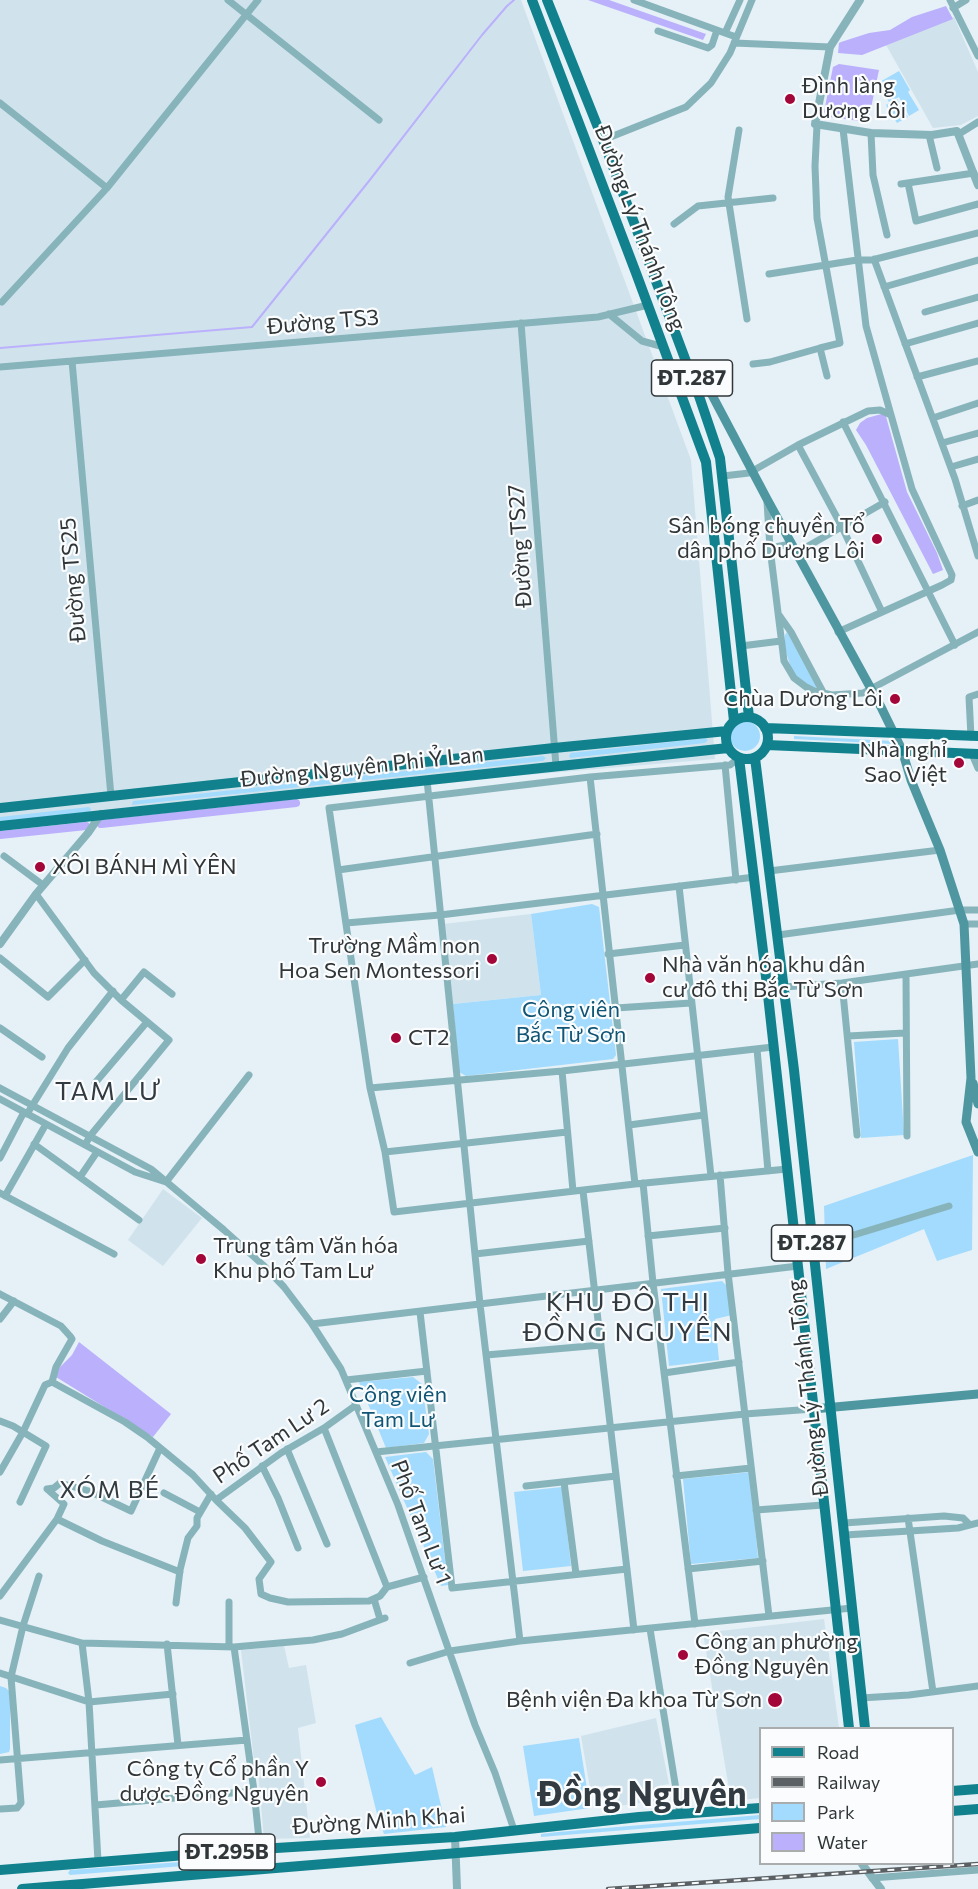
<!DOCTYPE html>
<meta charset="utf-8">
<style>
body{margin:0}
#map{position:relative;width:978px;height:1889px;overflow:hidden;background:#e5f0f7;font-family:Commissioner,sans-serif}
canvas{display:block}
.legend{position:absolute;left:759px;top:1727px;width:195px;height:138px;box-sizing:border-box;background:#fafcfd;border:2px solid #aaadae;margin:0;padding:8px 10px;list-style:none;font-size:18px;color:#313638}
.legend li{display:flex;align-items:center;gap:12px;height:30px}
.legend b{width:30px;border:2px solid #aaadae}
</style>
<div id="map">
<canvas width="978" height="1889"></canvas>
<ul class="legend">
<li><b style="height:8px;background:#11828d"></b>Road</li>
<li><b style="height:8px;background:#5a6063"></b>Railway</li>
<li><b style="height:16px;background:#a2dbfd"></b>Park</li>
<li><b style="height:16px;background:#bab0fc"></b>Water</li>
</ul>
</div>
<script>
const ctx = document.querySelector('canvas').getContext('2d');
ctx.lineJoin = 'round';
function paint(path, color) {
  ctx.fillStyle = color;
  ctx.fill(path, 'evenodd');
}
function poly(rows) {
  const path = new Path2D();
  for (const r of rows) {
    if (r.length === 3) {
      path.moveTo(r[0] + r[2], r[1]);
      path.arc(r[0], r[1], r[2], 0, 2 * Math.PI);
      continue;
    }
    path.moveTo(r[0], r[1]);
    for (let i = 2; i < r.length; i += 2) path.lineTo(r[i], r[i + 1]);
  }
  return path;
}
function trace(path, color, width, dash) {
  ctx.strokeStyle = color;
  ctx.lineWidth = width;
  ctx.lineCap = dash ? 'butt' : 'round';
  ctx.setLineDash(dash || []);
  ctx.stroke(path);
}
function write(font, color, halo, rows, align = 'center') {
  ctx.font = font + ' Commissioner,sans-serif';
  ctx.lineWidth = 4.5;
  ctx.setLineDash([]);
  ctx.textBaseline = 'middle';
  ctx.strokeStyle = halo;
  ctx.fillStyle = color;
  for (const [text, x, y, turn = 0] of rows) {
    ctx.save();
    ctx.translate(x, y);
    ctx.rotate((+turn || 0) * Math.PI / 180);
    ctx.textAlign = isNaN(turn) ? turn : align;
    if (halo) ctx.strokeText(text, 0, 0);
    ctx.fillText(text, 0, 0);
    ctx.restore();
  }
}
const built = poly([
 [0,0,521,0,691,460,715,759,302,794,0,831],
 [954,17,978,72,978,116,961,125,933,128,886,45],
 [531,914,541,995,453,1004,443,924],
 [163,1189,202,1218,163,1266,128,1240],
 [824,1619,839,1728,760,1728,760,1798,731,1801,703,1633],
 [284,1646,289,1668,306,1665,316,1723,298,1728,310,1838,264,1839,258,1770,255,1769,241,1650],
 [656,1718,669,1784,659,1786,661,1800,618,1806,613,1785,590,1788,581,1736]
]);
const green = poly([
 [899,71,910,90,908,92,919,110,909,116,899,97,889,102,878,83],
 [897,99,908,117,897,123,886,105],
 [787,632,817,687,816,688,810,687,797,677,791,668,785,649,785,635],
 [745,736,15],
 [794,736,893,741,895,742,892,744,794,739],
 [706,738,708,740,705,743,570,758,569,756,571,753],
 [543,756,546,758,543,761,132,805,133,801],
 [89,807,91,809,90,812,0,822,0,817],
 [592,904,599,907,616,1055,613,1059,466,1076,459,1072,453,1004,541,995,531,914],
 [898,1039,904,1135,861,1138,854,1042],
 [973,1155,972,1250,937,1261,924,1229,826,1269,824,1206],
 [722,1281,727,1286,732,1315,715,1319,719,1360,669,1366,661,1289],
 [413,1377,422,1384,429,1434,424,1443,386,1448,359,1382],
 [426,1452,433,1459,448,1585,441,1586,385,1457],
 [750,1472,758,1558,691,1564,683,1479],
 [562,1487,571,1566,523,1571,514,1492],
 [0,1686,6,1688,10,1692,10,1749,9,1752,0,1754],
 [381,1717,415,1775,432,1767,446,1827,384,1834,378,1818,355,1725],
 [579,1738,590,1808,534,1816,523,1746],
 [760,1815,760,1819,541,1837,541,1834,558,1832],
 [264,1856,263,1859,234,1862,70,1875,68,1873,70,1870]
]);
const water = poly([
 [588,0,609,0,706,34,703,40],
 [946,6,953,19,862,55,838,53,839,43,841,42,869,33,890,30,912,17],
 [839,64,879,70,868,122,829,117,824,112,833,67],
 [885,413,907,492,937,553,943,570,933,574,866,445,856,430,860,423,867,418],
 [79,1342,171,1414,153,1437,56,1377,58,1369,72,1355]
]);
const stream = poly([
 [0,348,252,327,369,181,482,35,507,6,514,0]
]);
const canal = poly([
 [101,824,296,803],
 [0,835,86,826]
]);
const minor = poly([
 [228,0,379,120],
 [634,0,736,37],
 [950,0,978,56],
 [953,8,966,0],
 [658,31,708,48,712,45,717,30],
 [725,33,740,0],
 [734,43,830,47],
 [0,103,107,188],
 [817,125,815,166,817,218,840,343,820,348,827,376],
 [843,129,866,326,891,415],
 [739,130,728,197,747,319],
 [871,133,873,175,887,235],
 [959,134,978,122],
 [929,135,937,168],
 [603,140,686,107,711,83,730,53,752,0],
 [908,183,916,221,978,204],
 [901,184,974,173],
 [674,224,698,206,773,198],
 [874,259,955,479,978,556],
 [769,274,857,260,872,260,978,233],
 [884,287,978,260],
 [2,302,107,188,258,0],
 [925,312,978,297],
 [609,314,642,341,664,347],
 [521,323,556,766],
 [905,344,978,323],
 [72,361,111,796],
 [753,364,770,362,820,348],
 [0,367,598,317,648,305],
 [917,377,978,361],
 [933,418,978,403],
 [843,422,955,645],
 [942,443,978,433],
 [798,445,868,411,880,410,891,415,912,489,952,575,951,580,942,585,838,632],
 [951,467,978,459],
 [723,476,749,473,798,445,842,527,882,612],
 [767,502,770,548,784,661,794,678,806,687,814,691,832,695,863,693,978,632],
 [962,506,978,500],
 [770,548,791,544],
 [796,553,885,502],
 [779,615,791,632,824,694],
 [741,646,781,641],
 [971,737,969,697,978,694],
 [972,754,978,768],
 [739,758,730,765,590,777,329,808,370,1088,385,1152,394,1212,635,1184,787,1169],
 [725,765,736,880],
 [590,777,635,1184],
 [427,780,480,1304,520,1641],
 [4,856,43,885],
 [338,870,597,834],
 [769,871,940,850],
 [679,886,711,1176],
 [36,894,94,973,121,1000,169,1040,90,1136,85,1145],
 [346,923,440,915,755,877],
 [964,924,978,924],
 [778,935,960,910,978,910],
 [608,954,685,945],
 [0,958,48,997,85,960],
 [906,974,907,1136],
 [842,983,857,1135],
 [783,987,842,983,978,964],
 [121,1000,144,972,172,994],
 [616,1008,691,1003],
 [0,1028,42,1057],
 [848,1036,905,1033],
 [757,1049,768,1171],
 [562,1071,573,1191],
 [95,1083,147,1022],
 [0,1088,151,1169,224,1230,263,1265,284,1287,312,1324,341,1369,398,1505,475,1725,495,1773,514,1830],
 [370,1088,562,1071,773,1047],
 [0,1099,135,1172,166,1182,249,1075],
 [27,1114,68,1048,113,991],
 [629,1125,704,1115],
 [34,1144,139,1220],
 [385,1152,567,1132],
 [0,1158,24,1112],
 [720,1175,728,1273,769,1616],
 [80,1177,97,1152],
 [643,1183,653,1283,695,1624],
 [583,1191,634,1630],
 [0,1193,114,1254],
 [5,1196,46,1124],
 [648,1236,725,1228],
 [812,1250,824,1244,949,1206],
 [475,1254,589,1241],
 [0,1294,61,1326,70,1336,72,1339,56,1367,52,1382,125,1422,147,1437,193,1475,216,1500,281,1453,324,1428,356,1405],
 [420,1312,452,1588,627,1569],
 [0,1319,14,1301],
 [312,1324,798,1266],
 [486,1355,601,1345],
 [664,1373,739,1362],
 [346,1380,427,1371],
 [0,1421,13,1426,46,1446,20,1502],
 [324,1428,387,1587],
 [160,1448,131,1511,89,1491,60,1483,54,1488,47,1489,64,1504,57,1519,102,1541,180,1572],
 [287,1449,327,1544],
 [376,1452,745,1414,813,1409],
 [262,1466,278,1498,298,1548],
 [0,1472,23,1432,45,1385,52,1382],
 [676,1476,751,1468],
 [564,1482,576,1574],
 [526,1486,616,1476],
 [164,1493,200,1512],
 [216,1500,245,1528,271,1562,259,1579,261,1594,270,1598,288,1602,369,1601,380,1596,387,1587,424,1577],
 [756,1510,823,1505],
 [908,1518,933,1692],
 [844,1523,944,1516,963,1518,969,1524],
 [845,1535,958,1528,978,1523],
 [688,1569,763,1561],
 [0,1596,57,1519],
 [374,1599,380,1619],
 [176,1603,180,1570,188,1538,197,1526,197,1518,211,1494],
 [0,1620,82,1643,234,1647,313,1640,342,1634,385,1618],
 [650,1629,680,1814],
 [82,1643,89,1702,98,1861],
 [167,1644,178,1745],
 [229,1647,229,1602],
 [234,1647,254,1791,260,1849],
 [410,1663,450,1651,520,1641,852,1608],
 [0,1673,89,1702,173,1694],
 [861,1698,909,1695,978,1686],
 [0,1760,247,1740],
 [96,1805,254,1791],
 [0,1809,17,1808,21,1803,11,1677,23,1626,39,1576],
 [872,1878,978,1870]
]);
const tertiary = poly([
 [860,0,830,47,815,124,871,133,932,135,957,131,978,185],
 [0,944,36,894,88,833,101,814],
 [455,1837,457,1889],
 [862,1864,881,1889]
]);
const secondary = poly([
 [690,367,712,395,767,499,881,707,902,750,911,780,940,850,964,924,971,1078,966,1122,978,1152],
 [973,1083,978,1104],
 [813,1409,978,1394]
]);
const primary = poly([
 [532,0,636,273,706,462,734,721],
 [547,0,603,140,699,396,720,458,749,717],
 [747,738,21],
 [765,728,978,736],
 [767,745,978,754],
 [739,758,764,959,849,1728],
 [755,758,794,1070,865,1728],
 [0,808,554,748,727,731],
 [0,826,728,748],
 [952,1791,978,1789],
 [952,1811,978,1809],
 [0,1870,260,1849,455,1837,639,1817,760,1808],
 [22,1889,760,1828]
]);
const rail = poly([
 [608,1889,978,1864]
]);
const markers = [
 [790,99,6,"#a30639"],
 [877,539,6,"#a30639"],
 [895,699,6,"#a30639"],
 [959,763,6,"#a30639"],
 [40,867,6,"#a30639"],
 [492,959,6,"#a30639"],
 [650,978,6,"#a30639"],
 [396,1038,6,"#a30639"],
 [201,1259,6,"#a30639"],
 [683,1655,6,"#a30639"],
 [775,1700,8,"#a30639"],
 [321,1782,6,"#a30639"]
];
const shields = [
 [692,378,81],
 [812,1243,81],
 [227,1852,96]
];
const shieldNames = [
 ["ĐT.287",692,378],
 ["ĐT.287",812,1243],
 ["ĐT.295B",227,1852]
];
const poiNames = [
 ["Đình làng",802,86],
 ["Dương Lôi",802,111],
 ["Sân bóng chuyền Tổ",865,526,"right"],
 ["dân phố Dương Lôi",865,551,"right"],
 ["Chùa Dương Lôi",883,699,"right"],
 ["Nhà nghỉ",947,750,"right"],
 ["Sao Việt",947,775,"right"],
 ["XÔI BÁNH MÌ YÊN",52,867],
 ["Trường Mầm non",480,946,"right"],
 ["Hoa Sen Montessori",480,971,"right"],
 ["Nhà văn hóa khu dân",662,965],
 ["cư đô thị Bắc Từ Sơn",662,990],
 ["CT2",408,1038],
 ["Trung tâm Văn hóa",213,1246],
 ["Khu phố Tam Lư",213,1271],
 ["Công an phường",695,1642],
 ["Đồng Nguyên",695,1667],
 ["Bệnh viện Đa khoa Từ Sơn",762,1700,"right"],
 ["Công ty Cổ phần Y",309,1769,"right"],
 ["dược Đồng Nguyên",309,1794,"right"]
];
const streetNames = [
 ["Đường Lý Thánh Tông",640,228,69],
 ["Đường TS3",323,322,-5],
 ["Đường TS27",520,546,-94],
 ["Đường TS25",73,580,-95],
 ["Đường Nguyên Phi Ỷ Lan",362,767,-6],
 ["Đường Lý Thánh Tông",808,1388,-97],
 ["Phố Tam Lư 2",271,1441,-34],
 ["Phố Tam Lư 1",421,1522,69],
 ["Đường Minh Khai",379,1821,-4]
];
const parkNames = [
 ["Công viên",571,1010],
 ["Bắc Từ Sơn",571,1035],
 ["Công viên",398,1395],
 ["Tam Lư",398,1420]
];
const neighbourhoodNames = [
 ["XÓM BÉ",110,1490]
];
const quarterNames = [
 ["TAM LƯ",108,1091],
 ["KHU ĐÔ THỊ",628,1302],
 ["ĐỒNG NGUYÊN",628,1332]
];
const townNames = [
 ["Đồng Nguyên",642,1795]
];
paint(built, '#d0e3ed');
paint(green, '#a2dbfd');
paint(water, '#bab0fc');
trace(stream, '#bab0fc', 2);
trace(canal, '#bab0fc', 8);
trace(minor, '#87b4ba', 7);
trace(tertiary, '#87b4ba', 8);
trace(secondary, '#4f97a0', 9);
trace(primary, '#11828d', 10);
trace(rail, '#5a6063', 4.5);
trace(rail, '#fafcfd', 2, [7]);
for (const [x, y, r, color] of markers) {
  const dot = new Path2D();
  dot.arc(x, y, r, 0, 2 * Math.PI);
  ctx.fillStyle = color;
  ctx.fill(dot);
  trace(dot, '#fafcfd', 2);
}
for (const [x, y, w] of shields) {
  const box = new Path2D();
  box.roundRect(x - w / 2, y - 18, w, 36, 4.5);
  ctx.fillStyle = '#fafcfd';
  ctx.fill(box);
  trace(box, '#313638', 1.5);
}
write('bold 21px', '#313638', null, shieldNames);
write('22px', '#313638', '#fafcfd', poiNames, 'left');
write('22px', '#313638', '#fafcfd', streetNames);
write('22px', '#105575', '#fafcfd', parkNames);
ctx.letterSpacing = '1.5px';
write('24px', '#323b41', '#fafcfd', neighbourhoodNames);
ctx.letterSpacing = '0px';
ctx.letterSpacing = '1.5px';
write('26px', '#323b41', '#fafcfd', quarterNames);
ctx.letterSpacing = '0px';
write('bold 34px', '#323b41', '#fafcfd', townNames);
</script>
